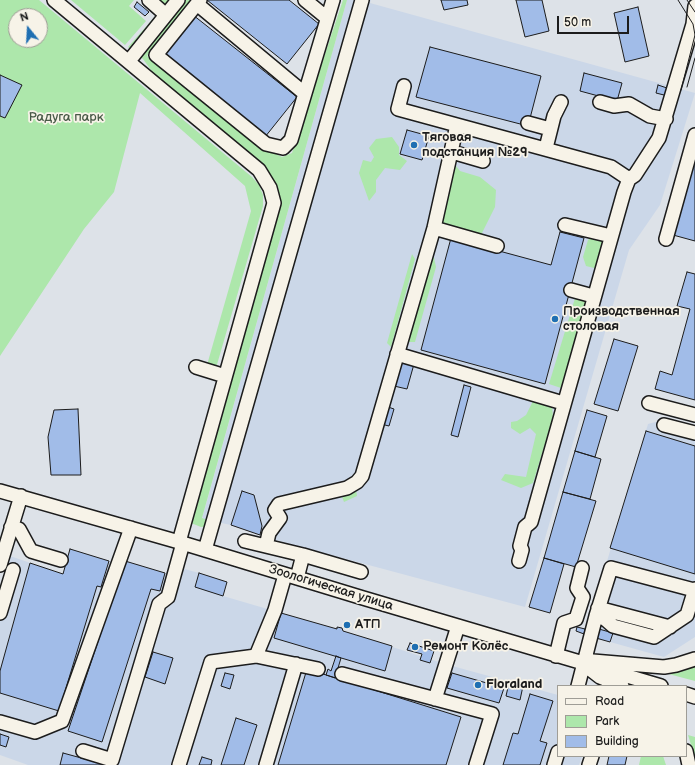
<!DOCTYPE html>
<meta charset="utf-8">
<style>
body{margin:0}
#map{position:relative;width:695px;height:765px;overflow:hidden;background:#dde2e8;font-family:"Balsamiq Sans",sans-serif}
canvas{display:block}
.legend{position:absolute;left:557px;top:685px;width:130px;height:72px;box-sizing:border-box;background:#f7f3e8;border:1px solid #9f9d96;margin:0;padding:5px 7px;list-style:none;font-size:12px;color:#1c1c1c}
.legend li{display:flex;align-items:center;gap:8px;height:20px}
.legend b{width:20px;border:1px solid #9f9d96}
.north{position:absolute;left:8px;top:8px;width:40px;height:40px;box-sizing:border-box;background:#f7f3e8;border:1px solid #9f9d96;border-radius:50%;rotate:342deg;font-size:11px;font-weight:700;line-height:16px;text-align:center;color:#1c1c1c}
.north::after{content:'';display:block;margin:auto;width:14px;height:18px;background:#1f6fb2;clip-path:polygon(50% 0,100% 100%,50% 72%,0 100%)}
.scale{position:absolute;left:557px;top:16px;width:72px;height:18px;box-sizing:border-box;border:2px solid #1c1c1c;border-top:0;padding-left:5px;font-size:12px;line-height:14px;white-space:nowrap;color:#1c1c1c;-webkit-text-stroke:3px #f7f3e8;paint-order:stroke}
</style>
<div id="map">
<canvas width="695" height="765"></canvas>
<ul class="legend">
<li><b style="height:5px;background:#f7f3e8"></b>Road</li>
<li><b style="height:11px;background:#ade7ab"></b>Park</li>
<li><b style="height:11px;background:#a1bce8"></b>Building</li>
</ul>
<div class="north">N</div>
<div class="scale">50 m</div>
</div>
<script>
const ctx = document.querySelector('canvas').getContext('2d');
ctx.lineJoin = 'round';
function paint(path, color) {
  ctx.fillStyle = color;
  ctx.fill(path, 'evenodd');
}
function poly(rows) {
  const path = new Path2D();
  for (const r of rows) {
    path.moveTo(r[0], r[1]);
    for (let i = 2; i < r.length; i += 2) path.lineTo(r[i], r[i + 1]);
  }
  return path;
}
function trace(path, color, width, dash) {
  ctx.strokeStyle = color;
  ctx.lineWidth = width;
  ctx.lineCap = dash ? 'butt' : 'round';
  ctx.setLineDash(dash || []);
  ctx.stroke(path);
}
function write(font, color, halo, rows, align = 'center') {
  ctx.font = font + ' "Balsamiq Sans",sans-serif';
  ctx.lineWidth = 3.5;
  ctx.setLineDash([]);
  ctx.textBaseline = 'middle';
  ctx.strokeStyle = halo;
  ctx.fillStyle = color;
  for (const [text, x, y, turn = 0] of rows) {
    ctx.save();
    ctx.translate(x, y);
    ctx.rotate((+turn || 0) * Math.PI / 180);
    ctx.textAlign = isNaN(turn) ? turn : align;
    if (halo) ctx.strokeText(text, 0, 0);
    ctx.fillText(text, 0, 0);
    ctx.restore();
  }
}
const built = poly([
 [347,0,371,0,370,3,695,93,660,205,629,250,525,607,268,538,231,525,202,519],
 [663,420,695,428,695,637,664,657,585,635,648,424],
 [70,549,109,561,125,561,174,576,181,568,199,573,223,596,336,629,337,627,342,628,343,631,445,664,558,695,558,756,582,756,579,765,28,765,0,755,0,588,10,556,63,574]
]);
const green = poly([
 [0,0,39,0,252,177,259,185,263,195,263,206,216,368,207,365,251,211,245,186,140,93,114,192,84,229,0,356],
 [16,16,40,16,40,40,16,40],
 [71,0,134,0,129,6,146,21,125,45],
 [142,0,194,0,147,56,268,150,282,157,292,153,343,0,347,0,202,518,211,521,210,526,201,527,191,523,279,210,279,198,275,185,262,164,157,78,143,59,128,47,158,13],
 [392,137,399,147,399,155,407,161,400,170,385,168,376,180,376,192,369,201,359,173,363,160,371,162,374,157,369,148,376,139],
 [453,162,460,171,480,177,496,190,495,207,481,235,445,227,438,220],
 [592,236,603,239,605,243,598,266,594,268,586,266,583,257,588,240],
 [432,248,436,267,415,342,405,342],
 [412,254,415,259,391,347,387,343],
 [576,295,587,301,561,388,549,384],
 [539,399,552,406,553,418,533,483,521,488,501,480,505,474,526,477,536,434,530,428,520,434,511,428,511,422,517,421,526,415,533,401],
 [356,490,357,496,344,502,341,494],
 [695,665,695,681,661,672,682,670],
 [688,735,695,737,695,765,693,751],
 [641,756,663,756,666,765,639,765]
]);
const building = poly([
 [207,0,289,0,319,24,287,64,207,0],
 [441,0,467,0,468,5,444,10,441,0],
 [516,0,542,0,549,31,525,37,516,0],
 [137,2,149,12,145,16,134,7,137,2],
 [638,7,649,56,625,62,614,13,638,7],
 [193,15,297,97,265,137,161,55,193,15],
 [430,47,541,76,528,126,416,97,430,47],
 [584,73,622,83,617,101,580,91,584,73],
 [0,75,22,85,5,118,0,116,0,75],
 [658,85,670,89,668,96,656,93,658,85],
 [407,130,429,136,422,160,400,154,407,130],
 [695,155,695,241,673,235,695,155],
 [560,232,584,238,545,384,421,350,451,238,551,265,560,232],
 [687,272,695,274,695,400,655,389,660,371,672,375,690,309,677,306,687,272],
 [614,339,638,346,618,411,594,404,614,339],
 [401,361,414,364,407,389,394,386,401,361],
 [464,385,471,387,458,437,451,435,464,385],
 [385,406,394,409,389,426,381,424,385,406],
 [78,409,81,475,51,475,48,437,54,410,78,409],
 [587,410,607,416,595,457,575,451,587,410],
 [646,431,695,446,695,574,610,548,646,431],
 [575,451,601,459,590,499,563,492,575,451],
 [242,491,254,495,262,526,260,535,231,525,242,491],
 [563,492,596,501,576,567,544,558,563,492],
 [70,549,109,561,101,587,97,586,59,711,0,693,0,671,30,563,63,574,70,549],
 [544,558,564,564,550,613,529,607,544,558],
 [125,561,165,573,160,591,151,589,102,742,68,731,125,561],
 [199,573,227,582,223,596,195,587,199,573],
 [281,613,337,629,337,627,342,628,343,631,392,646,385,671,274,638,281,613],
 [577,627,585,629,584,634,576,631,577,627],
 [599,629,613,633,610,642,596,638,599,629],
 [410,643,434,651,430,663,420,660,422,654,407,650,410,643],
 [153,652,173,658,165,684,145,677,153,652],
 [336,656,341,658,335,678,326,675,328,669,331,671,336,656],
 [307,669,461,717,446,765,278,765,307,669],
 [225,673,234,675,230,689,221,686,225,673],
 [452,673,504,688,499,703,447,688,452,673],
 [509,683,523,686,520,700,506,696,509,683],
 [530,694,553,701,540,741,547,743,540,765,503,765,513,733,518,734,530,694],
 [236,718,257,725,244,765,221,765,236,718],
 [0,734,9,737,6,747,0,745,0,734],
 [63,753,107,765,60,765,63,753],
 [609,756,627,756,625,765,607,765,609,756],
 [202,757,212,760,211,765,199,765,202,757]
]);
const minor = poly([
 [54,0,259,170,270,188,274,203,179,542],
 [149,0,166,15],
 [200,0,156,55,266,144,283,148,291,140,333,0],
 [305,0,327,18],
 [197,4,304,93],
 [129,61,178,0],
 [404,86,398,109,611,167,629,179],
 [600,102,614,106,629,104,650,116,666,119],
 [528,123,550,129],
 [546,148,554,116,561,102],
 [452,152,483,161],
 [565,225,611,236],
 [434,228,497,246],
 [666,239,695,135],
 [571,290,593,296],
 [397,354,563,403],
 [196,367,225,376],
 [649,403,695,415],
 [664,425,695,433],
 [0,491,179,542,363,598,661,686],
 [11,527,19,529,31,551,61,560],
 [245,541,303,555,361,572],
 [266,546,269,533,280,518,275,510,279,504,347,488,357,482,362,476,434,228,457,125],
 [205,550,362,0],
 [519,561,522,550,520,546,525,527,531,522,624,192,629,179,635,175,659,138,693,24,695,6],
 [0,565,21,496],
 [297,578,303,555],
 [598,608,670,627],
 [0,613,13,570],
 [596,616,605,619,613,626,654,637,687,615,695,589],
 [256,656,275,610,285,575],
 [556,656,564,623,576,619,583,597,577,588,582,568],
 [593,661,664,667,676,665,695,659],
 [591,670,600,677,622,686],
 [342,674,492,714,476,765],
 [578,686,596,616,611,568,694,590],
 [686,694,695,697],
 [435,699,458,626],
 [0,722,35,732,62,721,131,528],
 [83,751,112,760,159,604,168,597,183,543],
 [686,751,689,765],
 [179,765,211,662,256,656,318,669],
 [266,765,296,664],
 [554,765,558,752],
 [589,765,592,756]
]);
const tram = poly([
 [678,0,693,24,695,35],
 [687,0,695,12],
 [687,87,695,58],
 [681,90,695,35]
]);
const markers = [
 [414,145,4,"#1f6fb2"],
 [555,319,4,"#1f6fb2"],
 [347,625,4,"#1f6fb2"],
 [415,647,4,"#1f6fb2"],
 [478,685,4,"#1f6fb2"]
];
const parkNames = [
 ["Радуга парк",66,118]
];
const poiNames = [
 ["Тяговая",422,138],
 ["подстанция №29",422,153],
 ["Производственная",563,312],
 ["столовая",563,327],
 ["АТП",355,625],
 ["Ремонт Колёс",423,647],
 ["Floraland",486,685]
];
const streetNames = [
 ["Зоологическая улица",331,588,17]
];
paint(built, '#cbd7e8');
paint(green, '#ade7ab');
paint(building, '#a1bce8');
trace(building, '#1c1c1c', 1);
trace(minor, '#1c1c1c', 16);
trace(minor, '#f7f3e8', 13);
trace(tram, '#1c1c1c', 1);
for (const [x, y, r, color] of markers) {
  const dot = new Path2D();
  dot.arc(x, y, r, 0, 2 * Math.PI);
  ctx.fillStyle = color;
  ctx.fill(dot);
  trace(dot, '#f7f3e8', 1.5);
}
write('13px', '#485947', '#f7f3e8', parkNames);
write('bold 13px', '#1c1c1c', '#f7f3e8', poiNames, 'left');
write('13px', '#1c1c1c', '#f7f3e8', streetNames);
</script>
